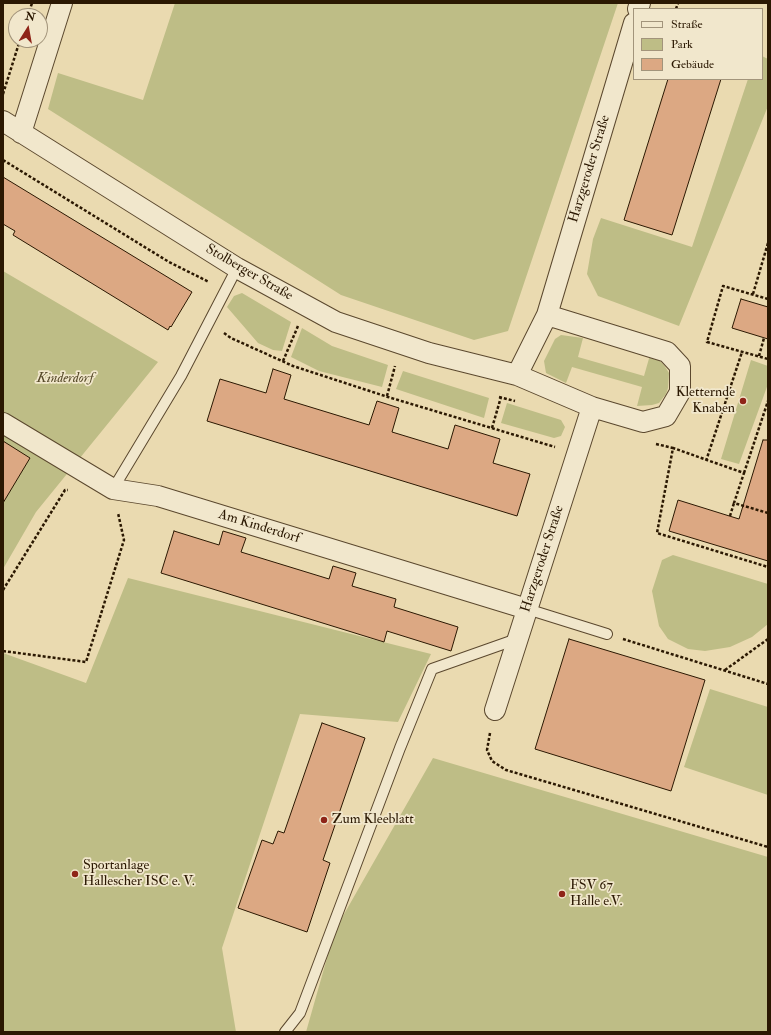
<!DOCTYPE html>
<meta charset="utf-8">
<style>
body{margin:0}
#map{position:relative;width:771px;height:1035px;overflow:hidden;background:#eadab0;font-family:"IM FELL Double Pica",serif}
canvas{display:block}
.frame{position:absolute;inset:0;border:4px solid #2b1802;pointer-events:none}
.legend{position:absolute;left:633px;top:8px;width:130px;height:72px;box-sizing:border-box;background:#f1e7cc;border:1px solid #a2947b;margin:0;padding:5px 7px;list-style:none;font-size:12px;color:#2b1802}
.legend li{display:flex;align-items:center;gap:8px;height:20px}
.legend b{width:20px;border:1px solid #a2947b}
.north{position:absolute;left:8px;top:8px;width:40px;height:40px;box-sizing:border-box;background:#f1e7cc;border:1px solid #a2947b;border-radius:50%;rotate:11deg;font-size:11px;font-weight:700;line-height:16px;text-align:center;color:#2b1802}
.north::after{content:'';display:block;margin:auto;width:14px;height:18px;background:#8f2418;clip-path:polygon(50% 0,100% 100%,50% 72%,0 100%)}
</style>
<div id="map">
<canvas width="771" height="1035"></canvas>
<div class="frame"></div>
<ul class="legend">
<li><b style="height:5px;background:#f1e7cc"></b>Straße</li>
<li><b style="height:11px;background:#bebd86"></b>Park</li>
<li><b style="height:11px;background:#dca883"></b>Gebäude</li>
</ul>
<div class="north">N</div>
</div>
<script>
const ctx = document.querySelector('canvas').getContext('2d');
ctx.lineJoin = 'round';
function paint(path, color) {
  ctx.fillStyle = color;
  ctx.fill(path, 'evenodd');
}
function poly(rows) {
  const path = new Path2D();
  for (const r of rows) {
    path.moveTo(r[0], r[1]);
    for (let i = 2; i < r.length; i += 2) path.lineTo(r[i], r[i + 1]);
  }
  return path;
}
function trace(path, color, width, dash) {
  ctx.strokeStyle = color;
  ctx.lineWidth = width;
  ctx.lineCap = dash ? 'butt' : 'round';
  ctx.setLineDash(dash || []);
  ctx.stroke(path);
}
function write(font, color, halo, rows, align = 'center') {
  ctx.font = font + ' "IM FELL Double Pica",serif';
  ctx.lineWidth = 3.5;
  ctx.setLineDash([]);
  ctx.textBaseline = 'middle';
  ctx.strokeStyle = halo;
  ctx.fillStyle = color;
  for (const [text, x, y, turn = 0] of rows) {
    ctx.save();
    ctx.translate(x, y);
    ctx.rotate((+turn || 0) * Math.PI / 180);
    ctx.textAlign = isNaN(turn) ? turn : align;
    if (halo) ctx.strokeText(text, 0, 0);
    ctx.fillText(text, 0, 0);
    ctx.restore();
  }
}
const green = poly([
 [175,3,618,3,508,331,474,340,341,295,48,109,58,73,143,100],
 [762,56,768,59,768,106,679,326,598,296,587,274,593,239,601,218,692,247,748,79,762,79],
 [3,271,158,362,36,512,3,569],
 [242,293,291,322,282,351,273,350,258,343,227,307,234,296],
 [302,328,332,346,388,365,382,387,319,371,291,357],
 [561,335,583,338,578,357,644,376,650,355,657,358,664,365,669,373,668,388,666,394,659,403,652,405,637,406,642,387,572,367,566,383,546,373,544,361,555,339],
 [751,360,768,366,768,384,739,464,721,459],
 [403,371,489,398,484,418,396,389],
 [507,403,561,420,565,427,561,436,554,438,501,423],
 [673,555,768,584,768,624,752,637,730,647,705,651,688,649,668,639,659,626,652,591,662,560],
 [128,578,431,654,398,722,300,714,222,948,236,1032,3,1032,3,653,86,683],
 [710,689,768,707,768,795,684,767],
 [433,758,768,857,768,1032,306,1032,335,930]
]);
const building = poly([
 [668,79,721,79,672,235,624,220,668,79],
 [3,177,192,292,171,327,170,326,168,330,13,235,15,231,3,224,3,177],
 [741,299,768,307,768,339,732,328,741,299],
 [273,369,291,375,284,399,369,425,377,401,399,408,392,432,448,449,455,425,500,439,493,463,530,474,517,516,207,421,220,379,266,393,273,369],
 [763,440,768,440,768,561,669,531,678,500,739,519,763,440],
 [3,441,30,458,3,503,3,441],
 [174,531,219,545,223,531,246,538,241,552,329,579,333,566,356,573,352,586,396,599,394,607,458,627,451,651,387,631,384,642,161,573,174,531],
 [569,639,705,680,671,791,535,749,569,639],
 [322,723,365,738,323,860,330,863,307,932,238,908,262,840,273,844,278,831,284,833,322,723]
]);
const path = poly([
 [676,9,678,3],
 [28,16,32,3],
 [3,94,20,40],
 [3,160,169,262,209,282],
 [753,294,768,243],
 [768,299,723,286,707,342,768,359],
 [224,333,231,338,293,366,388,397,555,447],
 [759,356,764,338],
 [283,361,298,326],
 [387,396,395,366],
 [499,397,515,401],
 [492,428,501,397],
 [656,444,673,448],
 [706,461,742,352],
 [744,473,768,401],
 [768,513,734,503,744,473,673,448,657,533,768,567],
 [730,516,734,503],
 [3,590,65,490,68,490],
 [623,639,768,684],
 [3,651,86,662,124,540,118,513],
 [725,670,768,639],
 [490,733,487,750,492,761,506,770,768,847]
]);
const service = poly([
 [113,489,181,376,237,268],
 [527,609,607,634],
 [285,1032,300,1013,400,748,432,669,517,639]
]);
const minor = poly([
 [638,9,640,3],
 [3,121,237,268,336,322,429,353,517,375],
 [21,133,62,3],
 [547,315,667,352,680,366,680,392,666,416,643,422,592,407,517,375,547,315,634,23],
 [3,423,113,489,158,496,527,609],
 [495,710,592,407]
]);
const markers = [
 [743,401,4,"#8f2418"],
 [324,820,4,"#8f2418"],
 [75,874,4,"#8f2418"],
 [562,894,4,"#8f2418"]
];
const streetNames = [
 ["Harzgeroder Straße",590,169,-73],
 ["Stolberger Straße",249,273,30],
 ["Am Kinderdorf",259,527,17],
 ["Harzgeroder Straße",543,559,-72]
];
const parkNames = [
 ["Kinderdorf",65,379]
];
const poiNames = [
 ["Kletternde",735,393,"right"],
 ["Knaben",735,409,"right"],
 ["Zum Kleeblatt",332,820],
 ["Sportanlage",83,866],
 ["Hallescher ISC e. V.",83,882],
 ["FSV 67",570,886],
 ["Halle e.V.",570,902]
];
paint(green, '#bebd86');
paint(building, '#dca883');
trace(building, '#2b1802', 1);
trace(service, '#5b482e', 12);
trace(minor, '#5b482e', 22);
trace(path, '#2b1802', 2.5, [3, 2]);
trace(service, '#f1e7cc', 10);
trace(minor, '#f1e7cc', 20);
for (const [x, y, r, color] of markers) {
  const dot = new Path2D();
  dot.arc(x, y, r, 0, 2 * Math.PI);
  ctx.fillStyle = color;
  ctx.fill(dot);
  trace(dot, '#f1e7cc', 1.5);
}
write('14px', '#2b1802', '#f1e7cc', streetNames);
write('italic 14px', '#574a2a', '#f1e7cc', parkNames);
write('14px', '#2b1802', '#f1e7cc', poiNames, 'left');
</script>
